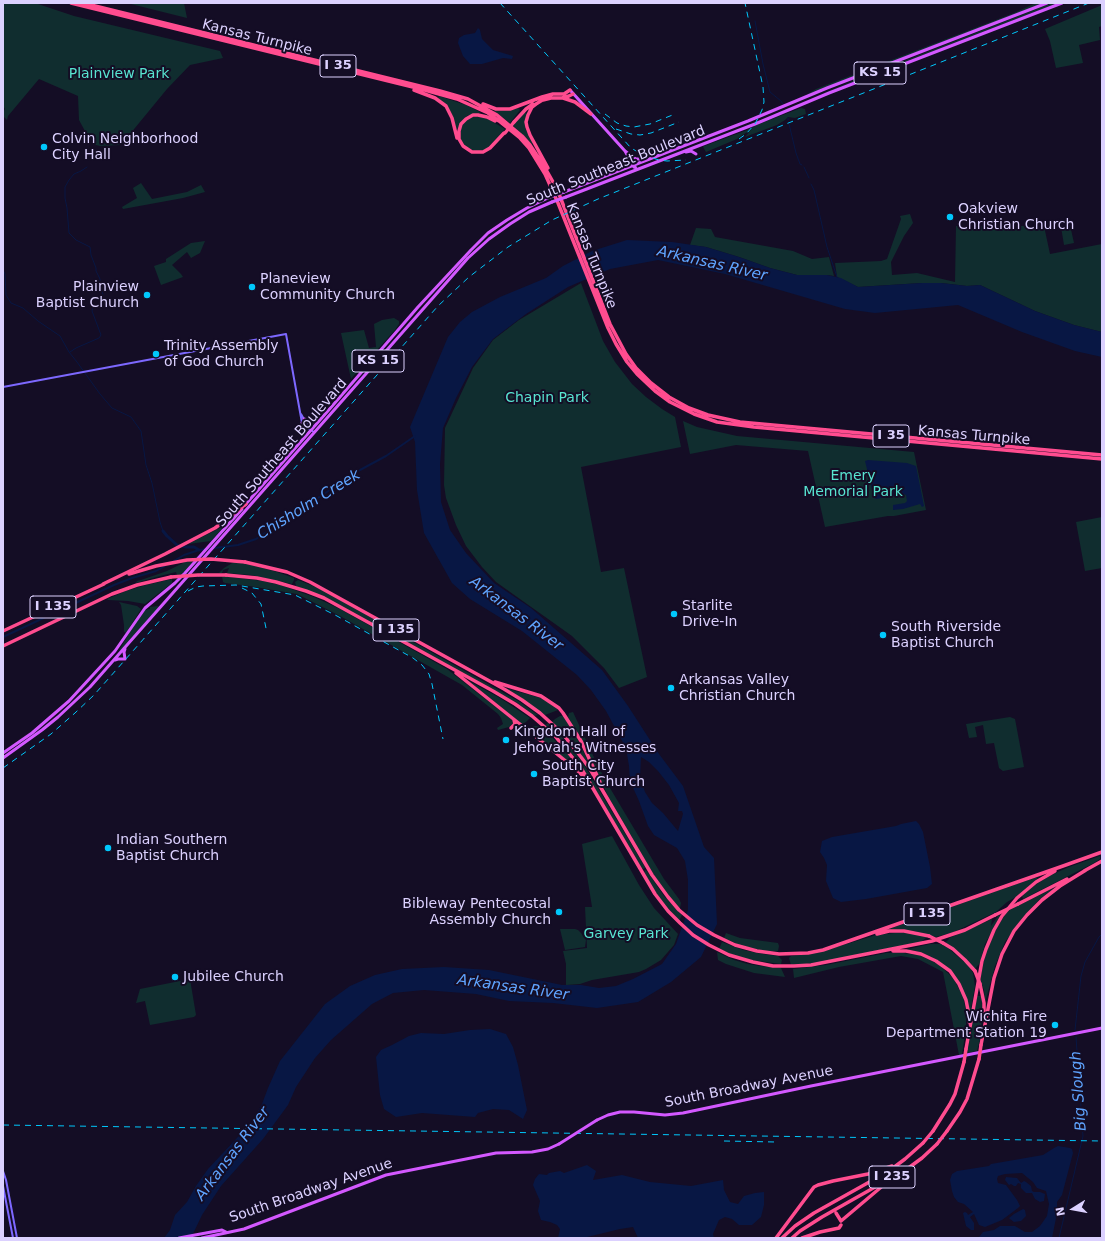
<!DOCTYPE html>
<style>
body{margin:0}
#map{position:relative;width:1105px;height:1241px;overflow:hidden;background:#140d25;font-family:"DejaVu Sans",sans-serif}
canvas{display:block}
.frame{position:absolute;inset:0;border:4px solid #dcd1ff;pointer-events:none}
.north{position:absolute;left:1053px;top:1189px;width:40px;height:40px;-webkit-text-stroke:3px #140d25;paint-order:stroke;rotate:259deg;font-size:11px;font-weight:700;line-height:16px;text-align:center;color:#dcd1ff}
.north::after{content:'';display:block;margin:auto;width:14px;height:18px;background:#dcd1ff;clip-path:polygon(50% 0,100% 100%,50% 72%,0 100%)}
</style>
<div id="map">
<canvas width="1105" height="1241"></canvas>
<div class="frame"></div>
<div class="north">N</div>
</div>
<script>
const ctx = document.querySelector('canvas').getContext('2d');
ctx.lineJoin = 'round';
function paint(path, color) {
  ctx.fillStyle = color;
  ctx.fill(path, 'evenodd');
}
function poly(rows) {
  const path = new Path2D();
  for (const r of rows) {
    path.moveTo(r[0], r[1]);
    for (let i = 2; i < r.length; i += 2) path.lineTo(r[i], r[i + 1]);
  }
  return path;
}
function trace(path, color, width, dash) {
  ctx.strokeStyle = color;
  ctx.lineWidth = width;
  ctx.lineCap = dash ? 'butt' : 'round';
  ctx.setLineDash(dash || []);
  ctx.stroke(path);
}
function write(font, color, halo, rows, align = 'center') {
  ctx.font = font + ' "DejaVu Sans",sans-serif';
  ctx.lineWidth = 4;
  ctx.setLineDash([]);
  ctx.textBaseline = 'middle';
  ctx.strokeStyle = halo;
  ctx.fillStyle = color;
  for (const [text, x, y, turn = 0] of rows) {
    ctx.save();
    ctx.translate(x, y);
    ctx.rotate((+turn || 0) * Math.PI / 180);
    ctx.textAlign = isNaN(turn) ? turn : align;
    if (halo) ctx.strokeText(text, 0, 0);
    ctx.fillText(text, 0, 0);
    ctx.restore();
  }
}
const green = poly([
 [3,3,35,3,74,16,220,51,223,58,190,65,167,89,121,145,100,146,92,144,79,120,78,96,39,79,8,116,7,120,3,116,3,112,5,109,3,106],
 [127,3,184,3,187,18],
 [1036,3,1044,3,806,95,816,89,1014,13],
 [1052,3,1058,3,809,99,848,83],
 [1102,5,1102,26,1099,27,1100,40,1079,45,1083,63,1056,68,1050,41,1045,29],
 [439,96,466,105,480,112,479,114,473,114,467,116,461,122,457,129,456,129,453,116,438,98],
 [518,108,520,110,510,123,494,111,495,110],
 [801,108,805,109,806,114,795,118,788,117,785,120,777,125,745,137,754,126],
 [524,112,527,114,525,122,525,128,533,143,531,144,522,134,512,125],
 [475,116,488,119,505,129,490,145,487,149,480,151,474,151,464,146,460,139,461,126,465,121],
 [750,130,737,139,706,152,703,147,704,146,750,129],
 [680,137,685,139,688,142,649,157,638,151,638,150,650,148],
 [141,183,152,199,187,192,201,185,205,192,183,198,123,209,122,207,137,198,133,188],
 [910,214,913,223,904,236,891,262,892,275,917,273,955,282,956,226,1044,226,1050,254,1102,244,1102,332,1074,325,1035,311,980,285,967,286,941,283,922,283,858,287,837,277,835,263,881,261,887,259,901,219,900,216],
 [1070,225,1074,243,1064,245,1061,227],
 [696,228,711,229,715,237,793,251,812,259,829,257,834,276,827,275,797,275,770,268,739,257,706,247,690,245],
 [205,241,200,253,191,258,187,252,172,265,181,274,183,277,161,285,154,266,166,262,166,259,191,243],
 [581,283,603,341,615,362,632,384,646,397,662,409,675,417,681,447,581,467,601,572,624,568,647,677,619,688,604,668,572,636,496,582,482,567,466,546,456,525,446,498,444,485,445,428,473,368,493,340,519,320],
 [394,318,399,321,399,324,395,330,351,379,341,333,364,330,369,348,376,347,374,324,382,320],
 [683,421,697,427,737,436,914,452,926,510,894,516,888,516,825,527,808,451,736,445,690,454],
 [1102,517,1102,568,1085,571,1076,522],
 [226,524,211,541,188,544,220,528],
 [194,561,182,574,177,575,176,572,160,576,136,583,137,581,141,580,167,571,185,562],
 [234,562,248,564,277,572,294,578,294,580,292,584,251,575,227,573,229,568,223,570,222,573,219,573,224,568],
 [222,576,263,581,280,585,314,597,340,609,447,669,512,720,513,724,509,727,498,730,497,728,503,724,501,718,498,714,462,685,340,616,297,594,249,586,225,583,223,582],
 [172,579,172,583,145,604,128,601,108,600,107,599,126,591,146,585],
 [298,580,318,588,397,632,398,633,397,635,395,635,327,598,296,586,295,582],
 [119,602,137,606,141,609,126,633,124,632,124,625,121,605],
 [158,606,159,607,119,652,120,649,135,623,145,610,150,609,150,607],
 [399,634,520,702,538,715,534,716,516,702,511,700,398,637],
 [467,680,500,698,530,718,526,722,522,724],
 [505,688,541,698,550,703,558,710,545,715],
 [573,712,597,764,607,783,664,879,679,899,681,903,680,908,674,903,655,877,608,796,586,748,568,717,569,713],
 [560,716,564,716,577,738,592,770,571,741,552,722,555,719],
 [1010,717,1015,719,1024,767,1003,771,999,768,994,743,986,744,983,725,975,727,977,737,969,738,966,724],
 [548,723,563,738,583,763,645,867,644,869,641,868,588,777,574,756,560,740,545,725],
 [534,726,540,726,550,735,571,758,581,772,528,729],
 [612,836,639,885,654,908,678,934,674,945,661,960,646,969,639,972,592,980,580,984,566,985,566,964,563,951,587,948,585,907,592,907,582,844],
 [1100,856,1100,859,1094,863,1023,899,1022,896,1035,885,1051,875,1069,867],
 [645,870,647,871,664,896,682,915,679,921,657,895,644,873],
 [1034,878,1038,878,1016,897,1007,902,996,912,954,932,936,937,914,931,886,930],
 [1054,888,1039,900,1024,916,1005,942,995,966,985,1003,984,990,980,979,986,952,998,926,1007,911],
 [998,916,1000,916,985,944,980,963,975,969,971,964,959,952,945,943,949,939,949,938,966,931,992,919,991,926],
 [560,929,575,929,578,930,581,933,586,940,585,947,565,950],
 [726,933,740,938,778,943,779,946,778,951,765,951,739,945,724,938],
 [895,933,909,933,927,937,921,942,816,963,791,965,789,958,791,956,817,953,876,935],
 [722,942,743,950,763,954,778,956,782,960,781,964,751,960,731,954,719,949],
 [930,944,941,944,948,948,969,966,973,973,975,986,970,1014,968,1003,960,983,939,961,927,955,916,951,904,950],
 [717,952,734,960,748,964,760,966,781,968,785,977,754,973,726,964,718,960],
 [886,953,903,953,919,955,938,964,951,976,955,981,963,997,966,1011,966,1029,962,1054,959,1055,943,972,918,959,901,956,839,967,794,978,793,969,826,965],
 [190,979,196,1015,194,1017,150,1025,145,1001,136,1003,140,989],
 [977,996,982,996,982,1002,981,1035,977,1051,967,1053]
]);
const water = poly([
 [478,28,480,30,482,39,493,50,513,56,512,59,503,58,482,64,470,64,463,56,458,43,459,38,464,35,475,33],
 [627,240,672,242,706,247,739,257,770,268,797,275,827,275,841,278,858,287,922,283,941,283,967,286,980,285,1035,311,1074,325,1102,332,1102,357,1075,351,1022,332,958,305,875,313,845,309,725,274,658,260,610,269,568,287,526,314,493,339,472,367,456,398,443,428,440,464,441,502,450,530,466,553,494,583,531,608,602,670,628,706,659,754,683,786,704,847,714,858,717,924,701,957,671,982,638,1002,597,1008,553,1003,509,1001,476,994,424,990,393,993,372,1004,331,1040,315,1058,296,1087,288,1105,263,1139,221,1186,202,1215,191,1238,164,1238,170,1230,175,1215,187,1202,196,1186,208,1169,251,1123,262,1104,268,1088,280,1061,325,1004,350,986,375,975,402,969,444,967,489,970,562,985,581,985,599,988,616,986,633,979,662,964,676,944,688,910,688,880,685,861,677,848,654,835,648,826,639,801,630,781,629,766,626,748,606,711,591,690,577,675,522,631,470,599,452,583,424,533,417,490,415,442,410,427,448,337,460,322,472,312,500,297,546,278,563,266,592,251],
 [641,757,649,762,658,771,669,785,679,803,678,811,682,811,683,814,678,831,663,813,652,803,645,792,640,778],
 [868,460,907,463,916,466,924,506,922,507,920,504,903,509,893,510,893,505,905,503,907,501,906,495,903,494,876,499,874,498,865,461],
 [916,821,919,824,923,832,930,867,932,884,927,888,866,899,841,902,833,898,826,881,827,865,824,858,820,852,822,841,832,837,896,826,901,824],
 [490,1029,506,1034,513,1047,518,1065,527,1110,523,1119,509,1110,493,1109,478,1113,475,1117,422,1113,396,1117,384,1109,380,1095,376,1057,381,1050,392,1045,409,1036,421,1033,444,1034,470,1030],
 [1058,1146,1070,1148,1072,1149,1073,1153,1062,1195,1057,1202,1057,1213,1052,1238,979,1238,979,1237,983,1232,994,1230,1000,1226,1015,1226,1025,1232,1032,1232,1040,1226,1047,1216,1049,1204,1046,1191,1037,1188,1033,1182,1022,1173,1005,1174,998,1176,997,1179,998,1183,1006,1185,1017,1200,1020,1206,1018,1208,1002,1220,985,1227,979,1225,974,1214,970,1217,974,1223,974,1230,971,1230,966,1226,963,1213,965,1212,967,1213,968,1215,973,1212,964,1204,958,1202,954,1197,952,1191,950,1180,952,1174,957,1171,989,1166,991,1164,1043,1155,1054,1148],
 [587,1165,596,1171,593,1180,622,1175,650,1182,691,1186,723,1180,724,1190,730,1202,738,1204,744,1196,755,1193,764,1192,764,1205,761,1217,752,1225,739,1225,732,1219,725,1217,719,1220,713,1234,714,1238,638,1238,633,1227,620,1229,583,1238,558,1238,560,1229,557,1225,550,1222,541,1220,538,1211,540,1201,533,1185,535,1179,539,1174,547,1175,549,1173,560,1171,564,1173],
 [1006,1177,1017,1178,1021,1183,1024,1181,1026,1182,1031,1186,1032,1191,1034,1192,1040,1192,1045,1194,1044,1201,1040,1202,1035,1199,1032,1193,1026,1193,1021,1188,1021,1184,1018,1183,1016,1186,1014,1186,1011,1184,1009,1185,1005,1180],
 [1023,1209,1025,1210,1026,1216,1021,1221,1014,1222,1010,1219,1009,1218,1014,1214]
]);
const stream = poly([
 [755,21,763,64,770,92,781,101,783,104],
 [788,118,788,120],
 [789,124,796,153,800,164,802,165],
 [87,167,81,171,74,174,69,180,65,187,65,198,67,208,69,233,76,240,90,247,91,255,96,268,96,271,100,279,100,283,103,295,98,300],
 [804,167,809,178],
 [811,184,814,190,827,247,837,277],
 [3,270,5,274,6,295,11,303,23,308,38,321,60,336,69,352,77,362,100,394,112,408,131,417,141,431,146,465,152,483,160,522,163,531],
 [70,352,76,348,99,338,101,335,92,311,93,307],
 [1075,1030,1081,976,1085,962,1099,937,1102,934],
 [1059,1238,1083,1136,1076,1037]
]);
const canal = poly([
 [172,562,184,555,199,550,238,545,256,539,360,470,386,456,415,436],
 [3,637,114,585,132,578,156,571,165,566]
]);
const river = poly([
 [163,531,167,536,177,545,186,547,194,547,199,550]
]);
const secondary = poly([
 [3,387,286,334,302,423,306,427,314,432],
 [301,414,305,421,312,429],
 [3,1171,6,1180,17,1238],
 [3,1186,13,1238]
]);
const primary = poly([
 [570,90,625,151,630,155,636,169],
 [697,131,700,136,705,137],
 [625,151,634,167],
 [686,152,691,151,696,154],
 [631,156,636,159,645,159],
 [621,169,627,164,627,157],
 [564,192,748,121,827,88,1047,3],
 [566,197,755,124,829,93,1062,3],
 [304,419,312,422,320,419],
 [302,423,305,432,304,436],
 [245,505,327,412,418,307,471,250,488,233,507,220,527,208,550,197],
 [115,660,118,659,125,659,124,652,125,649],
 [3,753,32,733,69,701,115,651,145,608,175,583,185,573,242,509],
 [3,758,42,730,58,717,90,687,468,258,489,239,510,224,529,212,552,202],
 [597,1120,608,1115,620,1112,634,1112,665,1115,683,1113,811,1086,1102,1028],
 [179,1238,222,1230,226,1232],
 [202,1238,244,1229,386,1175,496,1153,532,1152,548,1149,559,1144]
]);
const motorway = poly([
 [71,3,421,89,457,99,488,113,499,121,520,138,529,148,545,174,558,203,608,328,616,344,627,362,637,374,655,391,670,402,694,414,717,422,754,427,1102,459],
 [83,3,440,91,468,99,497,115,522,136,530,145,544,166,557,189,610,324,626,354,636,368,651,383,669,397,689,408,708,415,740,422,1102,455],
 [414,90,435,98,446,106,452,118,457,138],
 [563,98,575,102,591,114],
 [544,99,536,104,532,107,528,115,526,122,527,127,530,135,548,168],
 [543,100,551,98,562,98,569,96,573,94],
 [483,104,496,109,510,109,542,97,553,94,564,94,570,90],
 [495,121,487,117,478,115,473,115,466,119,461,124,459,131,459,139,463,146,472,152,483,152,490,148,504,133],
 [514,122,526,109,533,104],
 [245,562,287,572,310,582,504,689,522,700,540,713,562,733,581,757,590,769,652,875,668,897,679,910,697,925,714,935,735,945,757,951,779,954,808,953,823,950,1063,866,1102,852],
 [226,575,257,578,276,582,306,591,324,598,493,691,515,704,532,716,555,736,581,768,655,894,668,911,680,923,693,935,709,945,729,955,753,962,773,966,794,966,811,965,932,941,965,930,995,915],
 [103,584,165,554,215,528,226,520,246,504],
 [3,631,104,584],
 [3,646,112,594,137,585,171,577],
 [456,673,551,749,579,772,587,780],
 [495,682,541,696,559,708,563,713,581,741,600,782],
 [511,728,515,724,514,720],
 [1084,871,1102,861],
 [1018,904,1067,879],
 [877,934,889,931,904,931,929,936],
 [943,943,953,949,965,960,975,971],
 [893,951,906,951,921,954,936,961,950,971,959,984,966,1000,969,1015,969,1022],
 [980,984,984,1003,984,1016],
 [981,1045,994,978,1002,954,1014,931,1027,915,1042,900,1060,886,1086,870],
 [966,1049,982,961,986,949,994,930,1002,916,1017,898,1036,882,1055,871],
 [933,1131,950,1104,955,1094,964,1062],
 [947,1131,960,1112,967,1099,979,1059],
 [836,1213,841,1221,886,1183],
 [776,1238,814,1187,818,1185,833,1181,868,1174,892,1166],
 [782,1238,795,1226,814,1213,889,1171,905,1159,923,1143],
 [792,1238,800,1231,822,1217,907,1169,922,1158,937,1144],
 [802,1238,820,1232,839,1228,841,1225]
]);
const rail = poly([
 [500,3,631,148,643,155,659,160,667,161,686,160],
 [605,114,617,123,626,126,634,127,650,124,675,114],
 [616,129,631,134,640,135,651,133,679,122],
 [739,139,746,134,755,124,762,110,764,102,763,87,745,3],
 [242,588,252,593,261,604,267,633],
 [188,591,196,587,203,586,236,585,295,595,337,616,413,658,422,665,429,674,432,684,443,739],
 [3,768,51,734,75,713,94,695,438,306,469,277,508,247,552,220,598,199,1089,3],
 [3,1125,1102,1141],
 [724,1141,776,1142]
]);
const primaryBridge = poly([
 [550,197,564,192],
 [552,202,566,197],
 [559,1144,597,1120]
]);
const motorwayBridge = poly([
 [505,133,514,122],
 [129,574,156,566,187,560,211,559,245,562],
 [171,577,198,575,226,575],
 [995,915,1018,904],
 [929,936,943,943],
 [975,971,980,984],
 [979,1059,981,1045],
 [964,1062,966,1049],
 [923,1143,933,1131],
 [937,1144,947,1131]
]);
const markers = [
 [44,147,4,"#00c8fc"],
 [950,217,4,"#00c8fc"],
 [252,287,4,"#00c8fc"],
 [147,295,4,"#00c8fc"],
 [156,354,4,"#00c8fc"],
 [674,614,4,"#00c8fc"],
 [883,635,4,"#00c8fc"],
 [671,688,4,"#00c8fc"],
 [506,740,4,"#00c8fc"],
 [534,774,4,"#00c8fc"],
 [108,848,4,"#00c8fc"],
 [559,912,4,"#00c8fc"],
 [175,977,4,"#00c8fc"],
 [1055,1025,4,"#00c8fc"]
];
const shields = [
 [338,66,36],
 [880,73,52],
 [378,361,52],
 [891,436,36],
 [53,607,46],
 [396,630,46],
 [927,914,46],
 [892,1177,46]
];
const shieldNames = [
 ["I 35",338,66],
 ["KS 15",880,73],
 ["KS 15",378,361],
 ["I 35",891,436],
 ["I 135",53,607],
 ["I 135",396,630],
 ["I 135",927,914],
 ["I 235",892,1177]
];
const streetNames = [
 ["Kansas Turnpike",257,38,14],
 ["South Southeast Boulevard",616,166,-22],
 ["Kansas Turnpike",591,256,68],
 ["Kansas Turnpike",974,436,5],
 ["South Southeast Boulevard",282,453,-49],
 ["South Broadway Avenue",749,1087,-11],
 ["South Broadway Avenue",311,1191,-19]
];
const parkNames = [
 ["Plainview Park",119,74],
 ["Chapin Park",547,398],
 ["Emery",853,476],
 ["Memorial Park",853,492],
 ["Garvey Park",626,934]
];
const poiNames = [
 ["Colvin Neighborhood",52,139],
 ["City Hall",52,155],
 ["Oakview",958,209],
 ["Christian Church",958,225],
 ["Planeview",260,279],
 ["Community Church",260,295],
 ["Plainview",139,287,"right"],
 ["Baptist Church",139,303,"right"],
 ["Trinity Assembly",164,346],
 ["of God Church",164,362],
 ["Starlite",682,606],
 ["Drive-In",682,622],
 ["South Riverside",891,627],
 ["Baptist Church",891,643],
 ["Arkansas Valley",679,680],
 ["Christian Church",679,696],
 ["Kingdom Hall of",514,732],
 ["Jehovah's Witnesses",514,748],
 ["South City",542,766],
 ["Baptist Church",542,782],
 ["Indian Southern",116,840],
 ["Baptist Church",116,856],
 ["Bibleway Pentecostal",551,904,"right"],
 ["Assembly Church",551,920,"right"],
 ["Jubilee Church",183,977],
 ["Wichita Fire",1047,1017,"right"],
 ["Department Station 19",1047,1033,"right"]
];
const waterNames = [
 ["Arkansas River",712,264,13],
 ["Chisholm Creek",309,505,-32],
 ["Arkansas River",516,614,37],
 ["Arkansas River",513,988,8],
 ["Big Slough",1079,1091,-94],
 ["Arkansas River",233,1154,-53]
];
paint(green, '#102d2f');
paint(water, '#081744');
trace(stream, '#081744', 1);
trace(canal, '#081744', 2);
trace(river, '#081744', 3);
trace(secondary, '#7d68ff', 2);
trace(primary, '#d358ff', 3);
trace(motorway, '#ff4c8f', 3.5);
trace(rail, '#00c8fc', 1, [6, 5]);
trace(primaryBridge, '#d358ff', 3);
trace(motorwayBridge, '#ff4c8f', 3.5);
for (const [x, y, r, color] of markers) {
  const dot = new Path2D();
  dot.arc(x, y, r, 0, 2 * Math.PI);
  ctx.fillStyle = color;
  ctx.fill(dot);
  trace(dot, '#140d25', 1.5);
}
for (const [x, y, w] of shields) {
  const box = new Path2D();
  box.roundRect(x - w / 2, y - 11, w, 22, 3);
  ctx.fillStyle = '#140d25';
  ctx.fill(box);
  trace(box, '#dcd1ff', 1);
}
write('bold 13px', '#dcd1ff', null, shieldNames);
write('14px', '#dcd1ff', '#140d25', streetNames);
write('14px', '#58e4d1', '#140d25', parkNames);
write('14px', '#dcd1ff', '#140d25', poiNames, 'left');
write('italic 15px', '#5fa4ff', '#140d25', waterNames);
</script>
